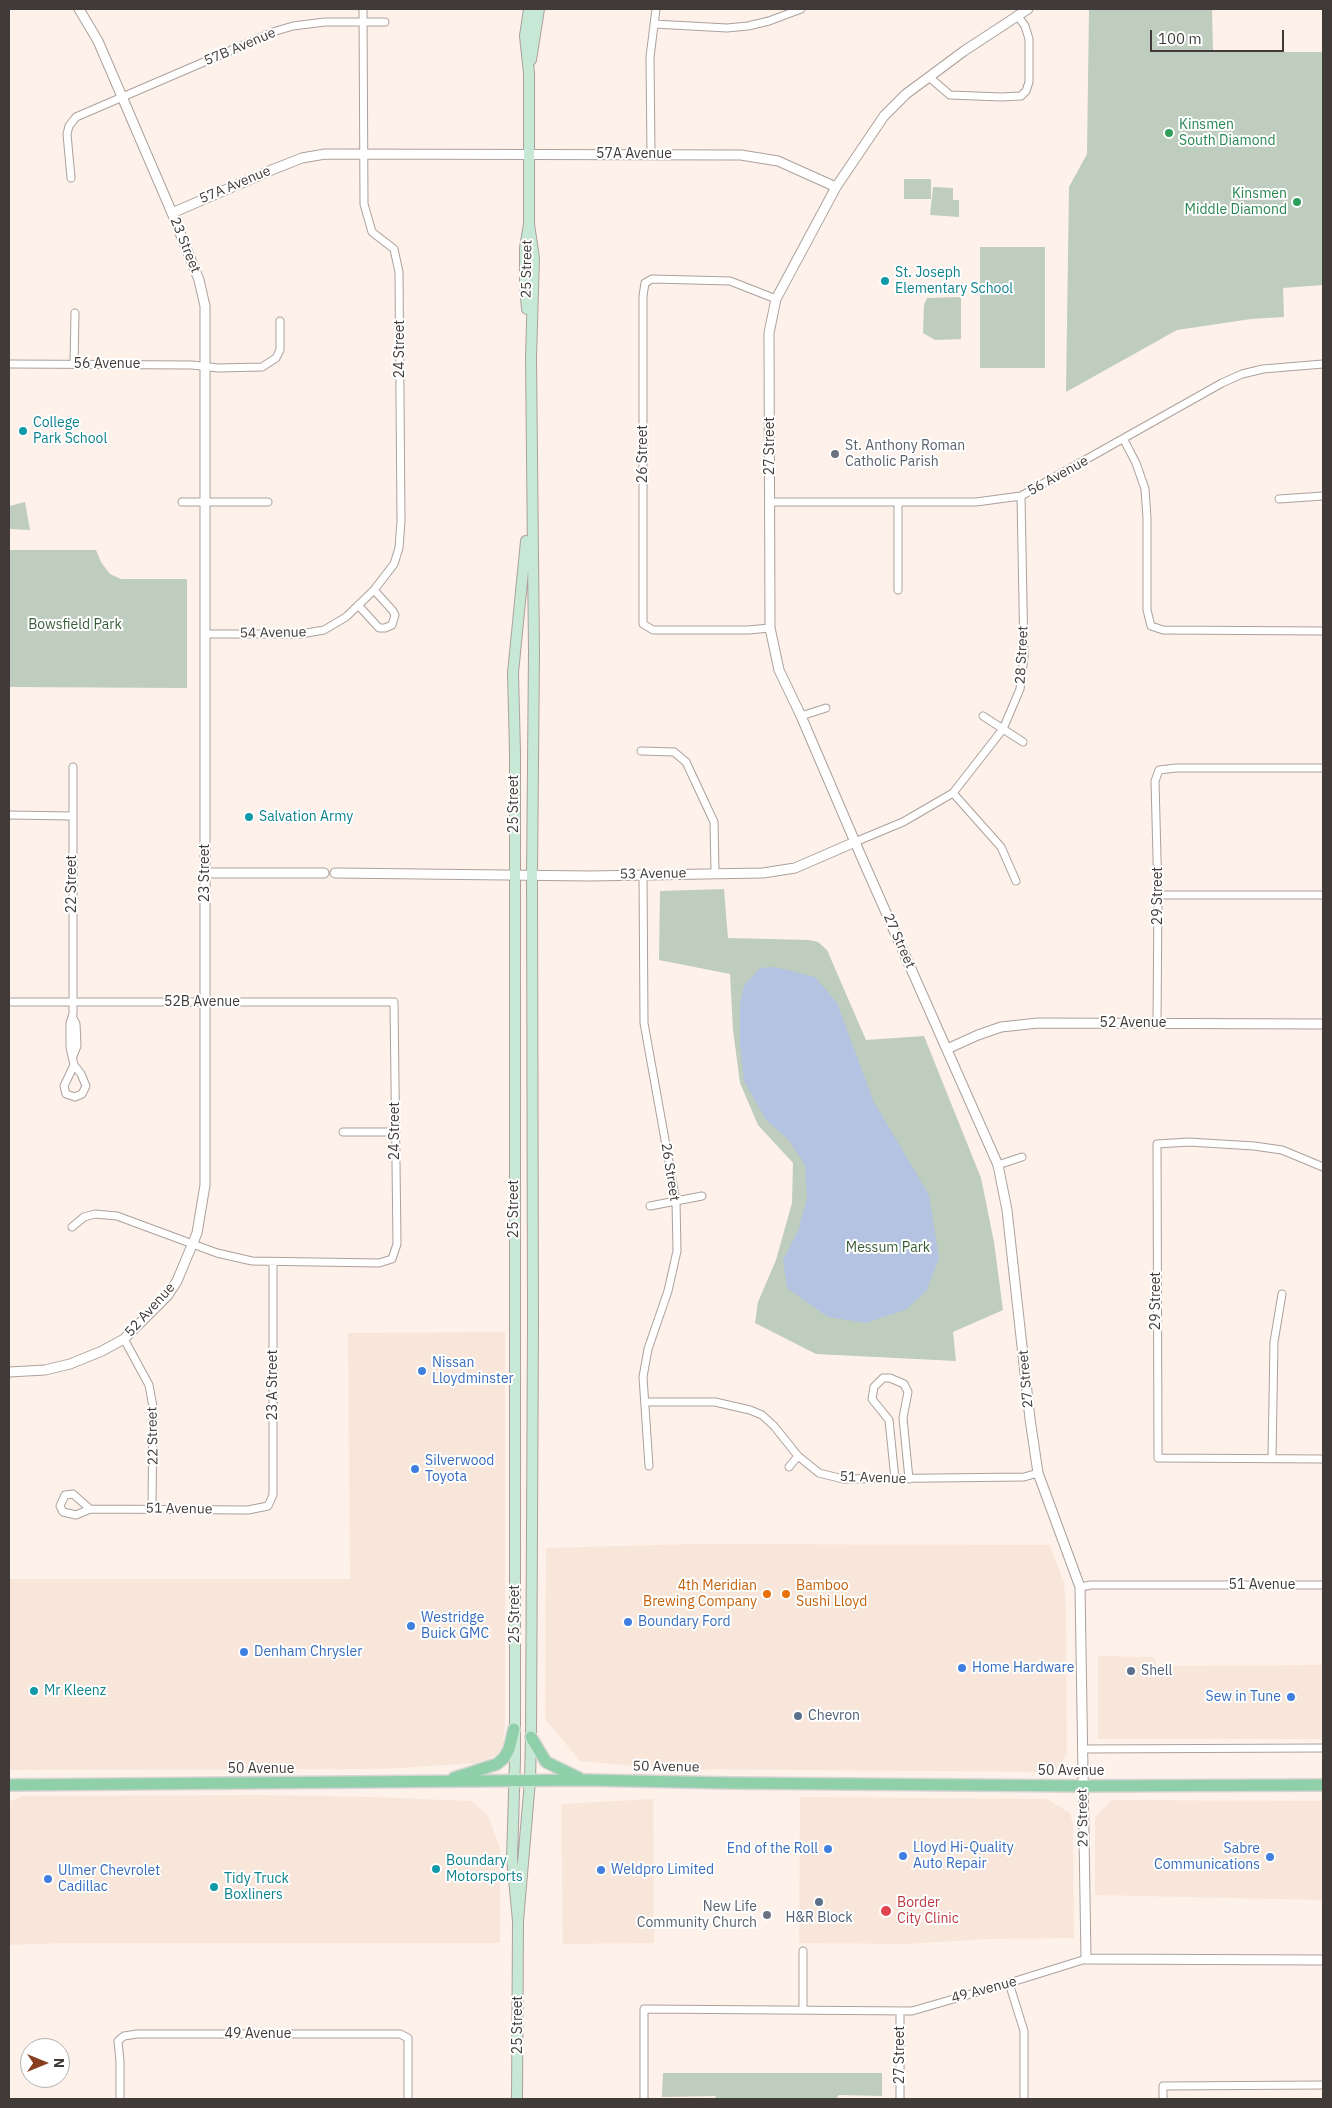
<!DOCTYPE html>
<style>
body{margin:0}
#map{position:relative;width:1332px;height:2108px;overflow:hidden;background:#fdf1ea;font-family:"IBM Plex Sans",sans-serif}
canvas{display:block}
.frame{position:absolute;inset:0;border:10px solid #403b38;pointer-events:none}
.north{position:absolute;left:20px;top:2038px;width:50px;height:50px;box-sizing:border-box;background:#fff;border:1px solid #b3b1af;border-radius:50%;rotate:90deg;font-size:14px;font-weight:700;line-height:20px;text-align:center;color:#403b38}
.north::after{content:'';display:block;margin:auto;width:18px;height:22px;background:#873f20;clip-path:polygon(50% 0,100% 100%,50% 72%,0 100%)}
.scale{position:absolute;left:1150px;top:30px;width:134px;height:22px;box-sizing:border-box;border:2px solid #403b38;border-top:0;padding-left:6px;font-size:15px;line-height:18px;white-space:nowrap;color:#403b38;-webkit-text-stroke:4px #fff;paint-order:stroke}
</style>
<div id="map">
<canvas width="1332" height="2108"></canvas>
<div class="frame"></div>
<div class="north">N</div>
<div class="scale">100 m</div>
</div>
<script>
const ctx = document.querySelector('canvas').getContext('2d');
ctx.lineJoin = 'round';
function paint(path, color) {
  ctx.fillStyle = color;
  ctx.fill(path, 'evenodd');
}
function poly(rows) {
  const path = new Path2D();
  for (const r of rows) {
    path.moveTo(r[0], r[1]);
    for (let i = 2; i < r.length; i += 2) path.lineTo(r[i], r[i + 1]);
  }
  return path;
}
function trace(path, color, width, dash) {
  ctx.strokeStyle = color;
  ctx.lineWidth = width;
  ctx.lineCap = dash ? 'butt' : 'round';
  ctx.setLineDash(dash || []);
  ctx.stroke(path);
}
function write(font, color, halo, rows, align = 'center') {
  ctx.font = font + ' "IBM Plex Sans",sans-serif';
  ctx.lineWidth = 4;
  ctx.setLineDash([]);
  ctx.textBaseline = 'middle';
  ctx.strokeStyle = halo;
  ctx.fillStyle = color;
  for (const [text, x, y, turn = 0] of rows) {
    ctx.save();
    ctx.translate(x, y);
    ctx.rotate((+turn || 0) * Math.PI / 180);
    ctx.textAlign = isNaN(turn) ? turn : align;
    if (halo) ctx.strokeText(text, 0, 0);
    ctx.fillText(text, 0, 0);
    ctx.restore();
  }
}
const built = poly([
 [505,1332,505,1725,502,1748,497,1755,477,1763,383,1769,9,1770,9,1579,350,1579,348,1333],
 [694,1544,1050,1545,1064,1583,1066,1608,1067,1755,1054,1772,671,1769,580,1761,545,1719,546,1548],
 [1098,1656,1155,1657,1156,1666,1323,1665,1323,1739,1098,1739],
 [260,1795,369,1797,472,1801,488,1816,500,1848,500,1943,63,1943,9,1945,9,1802,22,1796],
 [800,1797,1047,1799,1070,1813,1073,1824,1074,1938,989,1939,903,1944,799,1943],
 [653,1799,654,1943,563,1944,561,1804],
 [1112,1800,1323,1801,1323,1900,1095,1895,1095,1817]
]);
const green = poly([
 [1089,9,1212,9,1213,52,1323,52,1323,285,1283,288,1284,317,1251,319,1177,330,1066,392,1069,187,1087,154],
 [904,179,931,179,931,199,904,199],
 [933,187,953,188,953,200,959,200,959,217,930,215],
 [980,247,1045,247,1045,368,980,368],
 [961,297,961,339,935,340,923,333,924,305,927,298],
 [25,502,30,530,9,529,9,506],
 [9,550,96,550,101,562,110,574,121,579,187,579,187,688,9,687],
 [724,889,728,938,809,940,818,942,827,950,866,1040,924,1036,981,1178,994,1242,1003,1310,953,1332,956,1361,816,1354,755,1323,758,1302,776,1260,792,1203,793,1163,758,1125,740,1083,733,1030,730,974,659,960,660,891],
 [663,2073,882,2073,882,2096,839,2095,836,2099,717,2099,715,2096,662,2097]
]);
const water = poly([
 [775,967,815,977,837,1003,874,1102,929,1195,939,1258,927,1290,907,1309,866,1323,828,1317,787,1288,783,1260,798,1231,807,1198,805,1165,789,1140,766,1120,744,1081,740,1044,740,1003,744,986,760,968]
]);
const minor = poly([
 [654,24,727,28,748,26,769,21,801,9],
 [929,77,950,95,1001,97,1021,96,1026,91,1029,82,1029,39,1025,26,1017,15],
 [651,154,650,57,656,9],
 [71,178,67,134,69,126,76,117,276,31,293,26,325,22,385,22],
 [9,364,192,365,218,368,262,367,276,358,280,350,280,321],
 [74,364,75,313],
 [1124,440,1136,463,1145,489,1147,518,1147,610,1151,626,1163,630,1323,631],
 [1279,499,1323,496],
 [182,502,268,502],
 [770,502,976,502,1021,496,1222,383,1242,374,1263,369,1323,364],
 [898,590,898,503],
 [358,605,379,628,385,628,392,625,395,615,393,611,374,590],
 [770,628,748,630,653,630,643,624,643,296,645,283,652,279,730,281,776,299],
 [206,634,301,634,324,630,346,617,374,590,394,564,399,548,401,521,399,272,394,249,372,232,364,204,363,9],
 [801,716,826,708],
 [983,716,1023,742],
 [641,751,674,752,686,762,714,822,715,872],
 [73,767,73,1014,70,1023,70,1047,74,1065],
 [953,793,1001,847,1016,881],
 [9,815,72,816],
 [855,842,903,822,953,793,1003,729,1020,689,1024,657,1021,496],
 [643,874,644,1023,676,1201,677,1251,668,1291,648,1349,643,1377,649,1466],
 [1158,895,1323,895],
 [9,1002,394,1002,397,1244,392,1259,379,1263,252,1261,217,1253,117,1216,95,1214,84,1217,72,1227],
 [73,1018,76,1024,77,1046,73,1056],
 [1157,1023,1158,895,1155,781,1159,770,1176,768,1323,768],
 [74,1065,81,1074,86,1086,82,1094,75,1097,66,1094,64,1086,74,1065],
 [343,1132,395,1132],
 [998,1165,1022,1157],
 [1323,1167,1282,1150,1254,1146,1189,1142,1157,1144,1158,1458,1323,1459],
 [650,1206,702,1196],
 [124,1339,149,1385,153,1407,152,1509],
 [645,1402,715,1402,750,1410,762,1415,774,1426,798,1456,819,1473,843,1479,1024,1477,1038,1473],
 [1272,1458,1274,1342,1282,1294],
 [789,1467,798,1456],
 [895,1479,889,1420,872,1399,874,1387,883,1378,890,1378,904,1384,908,1392,903,1418,909,1479],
 [90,1509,73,1494,65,1495,60,1506,63,1512,76,1515,90,1509,248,1510,268,1506,273,1495,273,1262],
 [1080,1587,1091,1585,1323,1585],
 [1082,1749,1323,1748],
 [803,1951,803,2009],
 [1009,1983,1024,2031,1024,2099],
 [900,2011,900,2099],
 [120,2099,120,2061,118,2041,124,2036,137,2034,400,2034,408,2038,408,2099],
 [644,2099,644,2009,912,2011,1009,1983,1086,1959],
 [1163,2099,1163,2086,1323,2085]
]);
const tertiary = poly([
 [1028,9,964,51,929,77,906,94,884,116,836,187,776,299,769,333,770,628,779,670,801,716,861,856,998,1165,1007,1210,1030,1419,1038,1473,1080,1587,1086,1959,1323,1960],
 [172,213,274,169,302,158,325,154,741,155,778,161,836,187],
 [205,873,324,873],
 [335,873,590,876,763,873,795,868,855,842],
 [947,1049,978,1035,1001,1027,1038,1023,1323,1024],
 [9,1372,45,1370,70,1364,102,1351,124,1339,168,1295,177,1281,197,1233,205,1185,205,306,199,280,172,213,98,41,79,9]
]);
const secondary = poly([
 [531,60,539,9],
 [527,309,525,284,525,248,529,224,529,73,525,36,529,9],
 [518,1921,530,1781,531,1737,533,1322,532,875,534,653,531,357,534,258,529,224],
 [517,2099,518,1921,512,1858,515,1760,515,752,513,673,526,541]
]);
const primary = poly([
 [531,1737,546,1762,579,1778],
 [454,1778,497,1764,504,1758,509,1749,514,1729],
 [9,1785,585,1780,731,1783,1082,1786,1323,1785]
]);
const markers = [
 [1169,133,5,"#2e9e5b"],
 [1297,202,5,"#2e9e5b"],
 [885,281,5,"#0f9aa8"],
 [23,431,5,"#0f9aa8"],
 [835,454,5,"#6b7280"],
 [249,817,5,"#0f9aa8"],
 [422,1371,5,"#3f7fe0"],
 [415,1469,5,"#3f7fe0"],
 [767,1594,5,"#e8710a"],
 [786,1594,5,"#e8710a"],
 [628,1622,5,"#3f7fe0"],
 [411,1626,5,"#3f7fe0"],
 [244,1652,5,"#3f7fe0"],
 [962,1668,5,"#3f7fe0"],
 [1131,1671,5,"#5c6f8a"],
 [34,1691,5,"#0f9aa8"],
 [1291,1697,5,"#3f7fe0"],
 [798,1716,5,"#5c6f8a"],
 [828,1849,5,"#3f7fe0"],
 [903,1856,5,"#3f7fe0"],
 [1270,1857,5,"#3f7fe0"],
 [436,1869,5,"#0f9aa8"],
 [601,1870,5,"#3f7fe0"],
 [48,1879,5,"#3f7fe0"],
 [214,1887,5,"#0f9aa8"],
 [819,1902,5,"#5c6f8a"],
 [886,1911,6,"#e0444e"],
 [767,1915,5,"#6b7280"]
];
const streetNames = [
 ["57B Avenue",240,47,-23],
 ["57A Avenue",634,154],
 ["57A Avenue",235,185,-23],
 ["23 Street",185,245,68],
 ["25 Street",527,269,-89],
 ["24 Street",400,349,-90],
 ["56 Avenue",107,364],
 ["27 Street",770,446,-90],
 ["26 Street",643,454,-90],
 ["56 Avenue",1058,476,-29],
 ["54 Avenue",273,633,-1],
 ["28 Street",1022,655,-87],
 ["25 Street",514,804,-90],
 ["23 Street",205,873,-90],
 ["53 Avenue",653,874,-1],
 ["22 Street",72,884,-90],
 ["29 Street",1158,896,-90],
 ["27 Street",899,941,66],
 ["52B Avenue",202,1002],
 ["52 Avenue",1133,1023],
 ["24 Street",395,1131,-90],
 ["26 Street",670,1172,81],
 ["25 Street",514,1209,-90],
 ["29 Street",1156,1301,-90],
 ["52 Avenue",150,1310,-48],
 ["27 Street",1026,1379,-95],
 ["23 A Street",273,1385,-90],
 ["22 Street",153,1436,-91],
 ["51 Avenue",873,1478,2],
 ["51 Avenue",179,1509,1],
 ["51 Avenue",1262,1585],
 ["25 Street",515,1614,-90],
 ["50 Avenue",666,1767,1],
 ["50 Avenue",261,1769],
 ["50 Avenue",1071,1771],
 ["29 Street",1083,1818,-91],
 ["49 Avenue",984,1990,-15],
 ["25 Street",518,2025,-90],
 ["49 Avenue",258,2034],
 ["27 Street",900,2055,-90]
];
const leisureNames = [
 ["Kinsmen",1179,125],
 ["South Diamond",1179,141],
 ["Kinsmen",1287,194,"right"],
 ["Middle Diamond",1287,210,"right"]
];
const cultureNames = [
 ["St. Joseph",895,273],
 ["Elementary School",895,289],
 ["College",33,423],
 ["Park School",33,439],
 ["Salvation Army",259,817],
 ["Mr Kleenz",44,1691],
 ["Boundary",446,1861],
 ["Motorsports",446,1877],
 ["Tidy Truck",224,1879],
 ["Boxliners",224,1895]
];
const worshipNames = [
 ["St. Anthony Roman",845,446],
 ["Catholic Parish",845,462],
 ["New Life",757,1907,"right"],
 ["Community Church",757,1923,"right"]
];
const parkNames = [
 ["Bowsfield Park",75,625],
 ["Messum Park",888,1248]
];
const shopNames = [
 ["Nissan",432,1363],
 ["Lloydminster",432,1379],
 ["Silverwood",425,1461],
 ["Toyota",425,1477],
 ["Westridge",421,1618],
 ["Buick GMC",421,1634],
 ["Boundary Ford",638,1622],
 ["Denham Chrysler",254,1652],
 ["Home Hardware",972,1668],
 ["Sew in Tune",1281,1697,"right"],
 ["Lloyd Hi-Quality",913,1848],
 ["Auto Repair",913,1864],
 ["End of the Roll",818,1849,"right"],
 ["Sabre",1260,1849,"right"],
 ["Communications",1260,1865,"right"],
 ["Weldpro Limited",611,1870],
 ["Ulmer Chevrolet",58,1871],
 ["Cadillac",58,1887]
];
const foodNames = [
 ["4th Meridian",757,1586],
 ["Brewing Company",757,1602],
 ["Bamboo",796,1586,"left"],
 ["Sushi Lloyd",796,1602,"left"]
];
const serviceNames = [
 ["Shell",1141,1671],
 ["Chevron",808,1716],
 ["H&R Block",819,1918,"center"]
];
const healthNames = [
 ["Border",897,1903],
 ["City Clinic",897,1919]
];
paint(built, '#f9e6da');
paint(green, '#becdbd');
paint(water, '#b4c3e1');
trace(minor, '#aca19b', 9);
trace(tertiary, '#aca19b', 11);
trace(secondary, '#aca19b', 12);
trace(primary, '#d5d4d3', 14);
trace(minor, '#fff', 7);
trace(tertiary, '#fff', 9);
trace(secondary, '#c7e8d4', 10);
trace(primary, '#8fd0aa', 11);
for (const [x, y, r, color] of markers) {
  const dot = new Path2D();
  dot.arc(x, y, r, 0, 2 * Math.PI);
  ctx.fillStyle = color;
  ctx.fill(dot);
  trace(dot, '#fff', 2);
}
write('14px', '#403b38', '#fff', streetNames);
write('14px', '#27864d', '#fff', leisureNames, 'left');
write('14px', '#0d838f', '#fff', cultureNames, 'left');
write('14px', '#5b616d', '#fff', worshipNames, 'left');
write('14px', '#385d36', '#fff', parkNames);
write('14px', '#366cbe', '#fff', shopNames, 'left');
write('14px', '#c56008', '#fff', foodNames, 'right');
write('14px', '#4e5e75', '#fff', serviceNames, 'left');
write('14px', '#be3a42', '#fff', healthNames, 'left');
</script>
